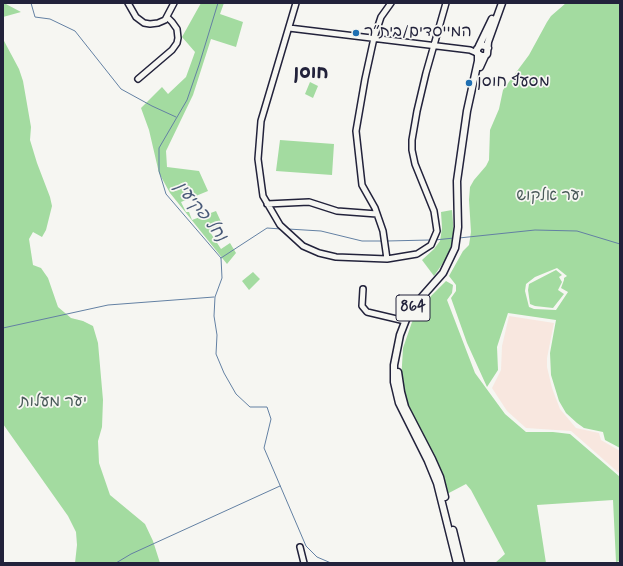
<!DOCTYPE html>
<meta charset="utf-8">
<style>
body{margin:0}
#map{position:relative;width:623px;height:566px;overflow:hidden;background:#f6f6f2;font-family:Mynerve,sans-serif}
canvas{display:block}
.frame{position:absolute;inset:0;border:4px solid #22223b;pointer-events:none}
</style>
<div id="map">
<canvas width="623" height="566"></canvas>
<div class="frame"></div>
</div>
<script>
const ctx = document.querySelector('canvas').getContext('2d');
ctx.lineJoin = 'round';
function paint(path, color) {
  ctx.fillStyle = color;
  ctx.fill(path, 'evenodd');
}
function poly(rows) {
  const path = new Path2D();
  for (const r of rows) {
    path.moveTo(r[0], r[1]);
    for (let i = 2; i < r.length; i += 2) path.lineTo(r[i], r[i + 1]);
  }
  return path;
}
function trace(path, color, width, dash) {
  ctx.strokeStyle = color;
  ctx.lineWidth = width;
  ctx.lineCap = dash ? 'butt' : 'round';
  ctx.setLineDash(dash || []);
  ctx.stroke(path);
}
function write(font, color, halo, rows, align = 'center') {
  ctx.font = font + ' Mynerve,"Playpen Sans Hebrew",sans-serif';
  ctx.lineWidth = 3.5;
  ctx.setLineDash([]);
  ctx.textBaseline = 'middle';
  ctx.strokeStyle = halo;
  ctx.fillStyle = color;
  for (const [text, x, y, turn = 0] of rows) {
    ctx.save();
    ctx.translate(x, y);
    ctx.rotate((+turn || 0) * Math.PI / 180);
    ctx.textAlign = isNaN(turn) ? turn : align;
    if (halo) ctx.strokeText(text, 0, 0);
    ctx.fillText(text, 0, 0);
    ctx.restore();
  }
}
const built = poly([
 [509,316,554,323,547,358,547,367,552,388,560,409,576,428,599,433,601,440,620,451,620,474,571,431,526,428,507,411,492,388,501,370,502,346]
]);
const green = poly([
 [3,3,4,3,21,12,3,17],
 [201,3,224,3,220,14,243,22,236,47,211,39,193,95,166,151,167,167,199,171,208,191,181,202,186,212,189,212,192,220,216,211,222,224,210,232,221,249,230,243,236,253,227,264,170,193,159,173,149,130,141,108,162,87,168,94,186,77,195,52,182,37],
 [566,3,620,3,620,448,605,440,603,432,584,428,577,423,566,413,559,401,551,375,550,353,556,320,508,313,497,347,498,370,487,387,467,343,451,298,456,291,456,285,449,276,463,251,469,245,471,232,469,200,470,187,474,180,486,166,489,160,490,130,499,109,503,90,529,55,547,22,551,16],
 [557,268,567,276,564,278,564,280,561,288,568,292,556,310,534,309,529,307,525,291,526,284,535,277],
 [3,39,19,69,23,81,31,127,30,140,37,163,50,197,52,206,46,230,42,237,33,232,29,239,33,265,41,268,48,278,58,307,71,318,83,321,93,326,98,343,103,400,102,427,98,441,99,463,110,495,145,524,153,541,160,563,75,563,77,545,76,532,68,516,3,424],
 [310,82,318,86,313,98,305,94],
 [280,140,334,144,332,175,276,171],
 [452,210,454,235,453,243,445,260,434,276,422,260,434,249,440,241,442,228,441,212],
 [556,270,562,275,559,277,562,282,558,290,564,294,553,308,535,306,530,304,528,290,529,284],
 [253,272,260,279,249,290,242,281],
 [446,281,453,285,452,293,447,300,475,373,505,414,526,432,553,432,570,434,620,477,620,561,616,562,613,500,537,505,546,563,495,563,505,554,471,490,466,484,447,494,405,402,401,382,403,348,412,322,427,300]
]);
const stream = poly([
 [31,3,35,17,50,19,75,31,121,89,152,106,176,117],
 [218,3,199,65,187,100,159,148,159,171,166,194,221,258,222,278,215,297,214,316,217,335,216,354,224,373,236,394,250,407,267,407,271,419,264,448,306,546,317,557,331,563],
 [288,229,321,231,362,241,382,241],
 [459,238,535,230,577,231,620,244],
 [435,240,454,238],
 [387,241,430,240],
 [221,258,267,228,281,229],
 [3,328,108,305,214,297],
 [116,563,131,554,280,486]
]);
const minor = poly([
 [128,3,136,17,144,23,150,24,158,23,165,20,174,3],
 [296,3,261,121,258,159,263,196,280,225,303,246,319,253,336,257,387,259,417,254,431,245,437,231,434,211,415,164,412,150,412,140,417,111,426,73,446,3],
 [289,28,470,50,477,53],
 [138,79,172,50,177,43,178,38,177,29,172,22,167,17],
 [267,204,309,202,337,211,377,214],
 [387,259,383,231,375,208,362,185,356,131,365,79,374,38,381,17,391,3],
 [363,289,362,306,367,312,405,321],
 [300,547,304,563]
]);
const major = poly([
 [479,46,492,19],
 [488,48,485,46,481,45,477,49,477,53,481,56,485,56,487,54,488,42,502,3],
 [480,67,485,56],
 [398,372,401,392,405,407,432,459,440,477,445,497],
 [453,530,461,563],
 [457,563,437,483,428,461,399,403,394,382,394,365,400,335,407,317,413,307,443,273,455,248,458,227,457,181,467,111,478,61,478,54]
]);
const markers = [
 [356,33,4,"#1f6fb2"],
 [469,83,4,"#1f6fb2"]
];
const shields = [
 [413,308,34]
];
const shieldNames = [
 ["864",413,308]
];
const poiNames = [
 ["המייסדים/בית״ר",364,33],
 ["מסעף חוסן",477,83]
];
const parkNames = [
 ["יער אלקוש",550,197],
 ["יער מעלות",53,403]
];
const waterNames = [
 ["נחל פקיעין",200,212,51]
];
const quarterNames = [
 ["חוסן",311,74]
];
paint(built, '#f8e7df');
paint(green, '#a3dba0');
trace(stream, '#6380a3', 1);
trace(minor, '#22223b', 8);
trace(major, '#22223b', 9);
trace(minor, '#f6f6f2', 5);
trace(major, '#f6f6f2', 6);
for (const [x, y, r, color] of markers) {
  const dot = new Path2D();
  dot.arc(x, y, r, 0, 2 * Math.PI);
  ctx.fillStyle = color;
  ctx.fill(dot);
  trace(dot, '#f6f6f2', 1.5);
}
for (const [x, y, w] of shields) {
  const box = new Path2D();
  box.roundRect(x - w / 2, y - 13, w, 26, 3);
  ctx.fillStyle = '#f6f6f2';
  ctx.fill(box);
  trace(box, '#22223b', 1);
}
write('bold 15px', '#22223b', null, shieldNames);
write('16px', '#22223b', '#f6f6f2', poiNames, 'left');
write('16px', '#495a59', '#f6f6f2', parkNames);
write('italic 17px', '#485978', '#f6f6f2', waterNames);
write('bold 18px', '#22223b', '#f6f6f2', quarterNames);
</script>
